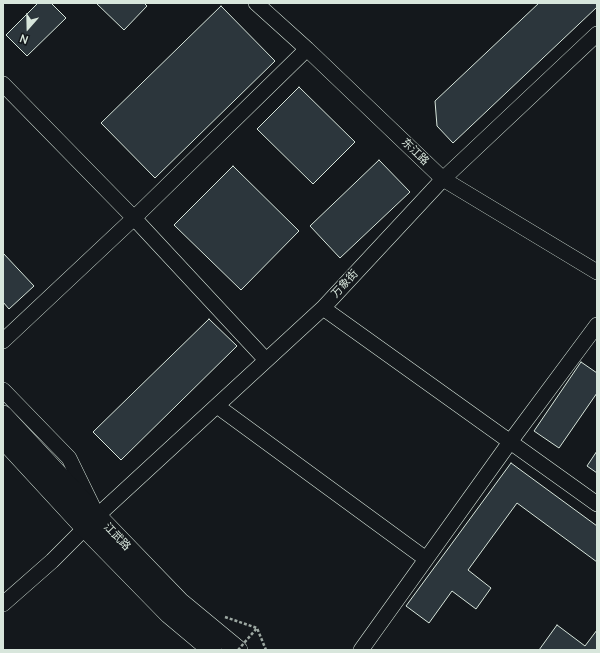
<!DOCTYPE html>
<meta charset="utf-8">
<style>
body{margin:0}
#map{position:relative;width:600px;height:653px;overflow:hidden;background:#14181c;font-family:Manrope,sans-serif}
canvas{display:block}
.frame{position:absolute;inset:0;border:4px solid #d8e6dc;pointer-events:none}
.north{position:absolute;left:8px;top:8px;width:40px;height:40px;-webkit-text-stroke:3px #14181c;paint-order:stroke;rotate:200deg;font-size:11px;font-weight:700;line-height:16px;text-align:center;color:#d8e6dc}
.north::after{content:'';display:block;margin:auto;width:14px;height:18px;background:#d8e6dc;clip-path:polygon(50% 0,100% 100%,50% 72%,0 100%)}
</style>
<div id="map">
<canvas width="600" height="653"></canvas>
<div class="frame"></div>
<div class="north">N</div>
</div>
<script>
const ctx = document.querySelector('canvas').getContext('2d');
ctx.lineJoin = 'round';
function paint(path, color) {
  ctx.fillStyle = color;
  ctx.fill(path, 'evenodd');
}
function poly(rows) {
  const path = new Path2D();
  for (const r of rows) {
    path.moveTo(r[0], r[1]);
    for (let i = 2; i < r.length; i += 2) path.lineTo(r[i], r[i + 1]);
  }
  return path;
}
function trace(path, color, width, dash) {
  ctx.strokeStyle = color;
  ctx.lineWidth = width;
  ctx.lineCap = dash ? 'butt' : 'round';
  ctx.setLineDash(dash || []);
  ctx.stroke(path);
}
function write(font, color, halo, rows, align = 'center') {
  ctx.font = font + ' Manrope,"Noto Sans SC",sans-serif';
  ctx.lineWidth = 3;
  ctx.setLineDash([]);
  ctx.textBaseline = 'middle';
  ctx.strokeStyle = halo;
  ctx.fillStyle = color;
  for (const [text, x, y, turn = 0] of rows) {
    ctx.save();
    ctx.translate(x, y);
    ctx.rotate((+turn || 0) * Math.PI / 180);
    ctx.textAlign = isNaN(turn) ? turn : align;
    if (halo) ctx.strokeText(text, 0, 0);
    ctx.fillText(text, 0, 0);
    ctx.restore();
  }
}
const building = poly([
 [38,3,51,3,66,18,27,56,6,35,38,3],
 [96,3,144,3,147,6,124,30,96,3],
 [539,3,597,3,597,7,453,143,437,126,435,101,539,3],
 [221,6,275,61,155,178,101,123,221,6],
 [299,87,355,142,313,184,257,129,299,87],
 [379,160,410,192,340,258,310,226,379,160],
 [233,166,299,231,241,290,174,225,233,166],
 [3,253,34,286,9,309,3,302,3,253],
 [209,319,237,346,121,460,93,432,209,319],
 [581,362,597,373,597,393,559,448,534,431,581,362],
 [597,451,597,473,587,466,597,451],
 [511,463,597,526,597,562,517,503,468,570,491,588,476,609,452,591,429,623,406,606,511,463],
 [557,625,585,646,597,630,597,650,539,650,557,625]
]);
const path = poly([
 [225,617,257,628,266,650]
]);
const minor = poly([
 [256,3,307,49,443,179,597,272],
 [3,84,134,218,266,360],
 [323,308,597,504],
 [3,341,134,218,307,49],
 [3,390,69,458,92,505],
 [217,406,426,559],
 [3,604,52,561,97,516,323,308,443,179,597,34],
 [361,650,510,442,597,325]
]);
const major = poly([
 [3,415,97,516,180,602,238,650],
 [3,439,85,528,169,614,212,650]
]);
const pathBridge = poly([
 [238,650,257,628]
]);
const streetNames = [
 ["东江路",415,152,44],
 ["万象街",345,284,-47],
 ["江武路",117,537,46]
];
paint(building, '#2c363c');
trace(building, '#d8e6dc', 1);
trace(minor, '#d8e6dc', 16);
trace(major, '#d8e6dc', 20);
trace(path, '#9da8a2', 2.5, [3, 2]);
trace(minor, '#14181c', 15);
trace(major, '#14181c', 19);
trace(pathBridge, '#9da8a2', 2.5, [3, 2]);
write('11px', '#d8e6dc', '#14181c', streetNames);
</script>
